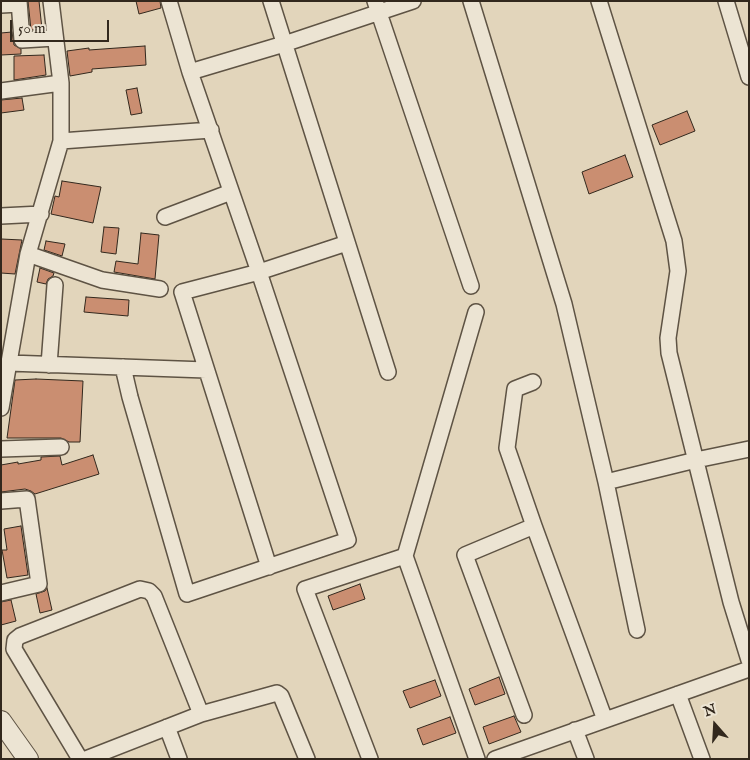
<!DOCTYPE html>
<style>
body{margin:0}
#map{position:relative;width:750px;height:760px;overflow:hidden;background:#e2d5bb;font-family:"IM FELL English",serif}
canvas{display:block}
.frame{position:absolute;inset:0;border:2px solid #32281d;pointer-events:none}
.north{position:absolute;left:690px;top:700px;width:50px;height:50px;-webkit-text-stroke:4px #ece4d3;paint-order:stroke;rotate:341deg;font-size:14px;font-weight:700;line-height:20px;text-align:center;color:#32281d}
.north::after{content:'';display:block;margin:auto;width:18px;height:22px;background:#32281d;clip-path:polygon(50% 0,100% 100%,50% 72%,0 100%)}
.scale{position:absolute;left:10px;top:20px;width:99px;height:22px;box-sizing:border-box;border:2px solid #32281d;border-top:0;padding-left:6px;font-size:15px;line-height:18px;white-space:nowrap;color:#32281d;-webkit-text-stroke:4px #ece4d3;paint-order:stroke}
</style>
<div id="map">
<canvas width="750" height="760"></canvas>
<div class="frame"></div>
<div class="north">N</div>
<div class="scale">50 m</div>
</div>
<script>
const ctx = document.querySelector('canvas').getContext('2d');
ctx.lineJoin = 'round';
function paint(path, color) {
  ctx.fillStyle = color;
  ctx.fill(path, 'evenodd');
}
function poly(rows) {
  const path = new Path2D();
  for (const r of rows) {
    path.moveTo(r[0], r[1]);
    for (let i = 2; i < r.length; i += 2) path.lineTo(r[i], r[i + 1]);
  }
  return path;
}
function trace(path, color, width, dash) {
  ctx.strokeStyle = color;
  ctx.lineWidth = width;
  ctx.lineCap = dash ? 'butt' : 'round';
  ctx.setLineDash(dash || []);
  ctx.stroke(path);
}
const building = poly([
 [28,1,39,1,42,29,31,30,28,1],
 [136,1,160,1,161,8,139,14,136,1],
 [12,32,14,45,21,49,21,54,1,55,1,33,12,32],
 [145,46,146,65,92,69,92,72,70,76,67,51,89,48,89,50,145,46],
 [44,55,46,75,14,80,14,56,44,55],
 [137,88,142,113,131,115,126,90,137,88],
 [22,98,24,110,1,113,1,100,22,98],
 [687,111,695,131,660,145,652,125,687,111],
 [625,155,633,177,589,194,582,172,625,155],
 [62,181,101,187,93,223,51,214,55,196,59,197,62,181],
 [104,227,119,228,116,254,101,252,104,227],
 [141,233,159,235,155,279,114,272,116,261,138,264,141,233],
 [1,239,22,240,15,274,1,273,1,239],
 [46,241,65,244,62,256,44,250,46,241],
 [40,268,54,273,53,276,48,279,46,284,37,282,40,268],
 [86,297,129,300,128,316,84,312,86,297],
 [36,379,83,381,80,442,69,442,61,438,7,438,15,380,36,379],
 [93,455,99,474,35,494,31,491,25,489,1,492,1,465,18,462,18,464,41,460,41,457,60,456,62,465,93,455],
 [21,526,28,575,7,578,2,550,7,550,4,529,21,526],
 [360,584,365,599,333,610,328,596,360,584],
 [47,588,52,610,40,613,36,594,45,591,47,588],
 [11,600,16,621,1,625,1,602,11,600],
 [499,677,505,694,475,705,469,689,499,677],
 [435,680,441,696,410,708,403,691,435,680],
 [514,716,521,732,489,744,483,727,514,716],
 [450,717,456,733,423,745,417,729,450,717]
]);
const minor = poly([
 [19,1,22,40,55,38],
 [271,1,388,372],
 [375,1,471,286],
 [471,1,564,304,606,482,637,630],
 [599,1,674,241,678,271,668,338,669,353,731,602,749,660],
 [726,1,749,77],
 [1,5,19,4],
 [190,72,284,44,413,1],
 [1,91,61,83],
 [61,141,211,130],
 [1,216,41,214],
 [165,217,231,192],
 [28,254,102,280,160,289],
 [476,312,405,556,477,759],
 [9,363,206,370],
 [49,365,55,285],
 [123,367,130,397,187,594,348,540,259,272,190,72,169,1],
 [533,382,515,389,507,448,534,526,605,720],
 [1,408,28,254,61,141,61,83,51,1],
 [1,449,61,447],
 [606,482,696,460,749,449],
 [1,501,27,499,39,584,1,593],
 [269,567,182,292,259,272,347,243],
 [678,694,702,759],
 [201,714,277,693,281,696,307,759],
 [524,715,465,555,534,526],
 [167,727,179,759],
 [575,730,586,759],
 [80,759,14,649,15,640,20,636,140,589,149,591,154,596,201,714,86,759],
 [370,759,305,589,405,556],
 [495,759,749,669]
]);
const tertiary = poly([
 [1,721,28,759]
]);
paint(building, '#ca8e71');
trace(building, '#32281d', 1);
trace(minor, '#5e5344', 18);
trace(tertiary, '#5e5344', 22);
trace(minor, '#ece4d3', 15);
trace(tertiary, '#ece4d3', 20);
</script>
